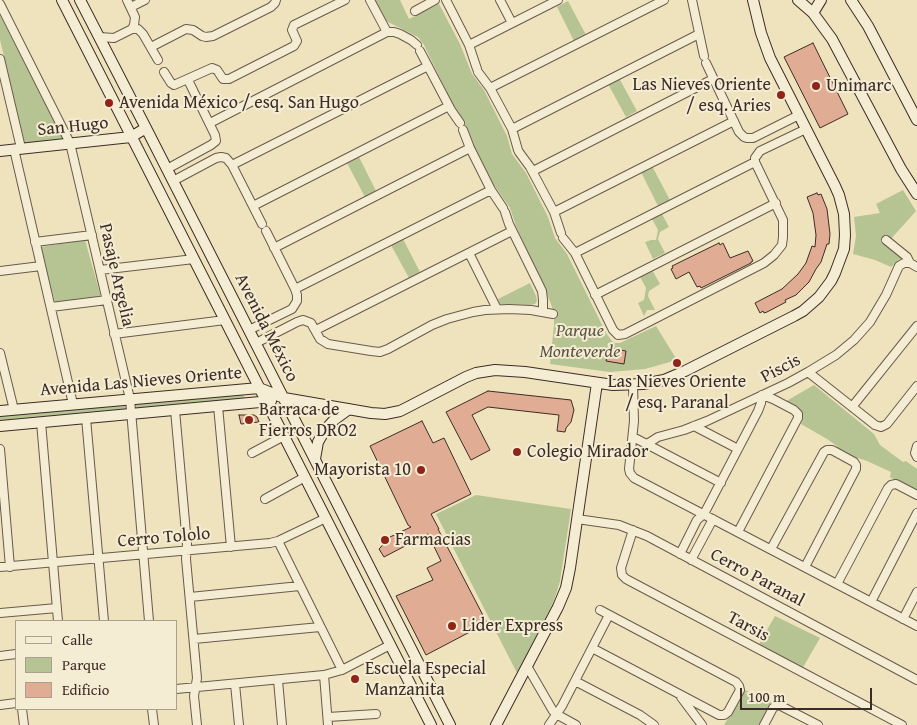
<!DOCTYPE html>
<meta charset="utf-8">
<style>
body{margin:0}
#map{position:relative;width:917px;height:725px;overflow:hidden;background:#eee3bd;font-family:"Gentium Book Plus",serif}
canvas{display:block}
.legend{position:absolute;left:15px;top:620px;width:162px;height:90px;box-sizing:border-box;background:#f4edd4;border:1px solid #aba08e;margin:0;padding:6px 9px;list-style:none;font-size:15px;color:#3d2c26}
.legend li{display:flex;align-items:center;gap:10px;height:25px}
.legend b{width:25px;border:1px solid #aba08e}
.scale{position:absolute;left:740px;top:688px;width:132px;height:22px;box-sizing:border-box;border:2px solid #3d2c26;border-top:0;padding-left:6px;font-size:15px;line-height:18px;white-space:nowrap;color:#3d2c26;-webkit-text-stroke:4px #f4edd4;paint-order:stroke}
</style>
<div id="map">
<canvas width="917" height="725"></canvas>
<ul class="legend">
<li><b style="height:6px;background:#f4edd4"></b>Calle</li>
<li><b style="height:14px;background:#b6c493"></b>Parque</li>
<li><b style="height:14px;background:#e0ac94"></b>Edificio</li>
</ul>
<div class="scale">100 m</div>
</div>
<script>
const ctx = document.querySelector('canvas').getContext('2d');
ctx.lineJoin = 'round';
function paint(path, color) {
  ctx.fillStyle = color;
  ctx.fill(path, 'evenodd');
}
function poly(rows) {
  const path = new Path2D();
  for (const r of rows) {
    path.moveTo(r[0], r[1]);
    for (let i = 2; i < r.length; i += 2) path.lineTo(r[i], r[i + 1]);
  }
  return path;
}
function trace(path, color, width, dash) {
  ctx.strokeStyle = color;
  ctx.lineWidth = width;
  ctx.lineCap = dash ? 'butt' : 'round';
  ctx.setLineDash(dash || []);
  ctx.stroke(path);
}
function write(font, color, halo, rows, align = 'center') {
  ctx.font = font + ' "Gentium Book Plus",serif';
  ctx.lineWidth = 4;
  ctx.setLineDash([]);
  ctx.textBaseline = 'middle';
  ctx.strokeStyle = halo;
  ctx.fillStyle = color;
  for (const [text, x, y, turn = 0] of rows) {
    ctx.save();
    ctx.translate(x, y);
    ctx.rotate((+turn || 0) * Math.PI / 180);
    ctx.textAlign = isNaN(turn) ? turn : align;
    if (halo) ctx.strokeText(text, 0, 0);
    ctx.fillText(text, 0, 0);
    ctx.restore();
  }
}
const green = poly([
 [375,0,400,0,409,19,439,4,460,44,472,74,484,90,507,136,512,154,526,173,548,217,555,238,567,254,606,333,612,341,615,343,620,343,656,326,677,360,645,369,610,372,550,364,554,325,554,314,551,304,516,226,510,208,492,182,471,143,424,45,418,37,386,21],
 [568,1,586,35,574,41,557,7],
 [0,11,66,140,25,144,0,40],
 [619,78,637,111,626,117,608,84],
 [359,157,376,191,365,197,347,163],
 [652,166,670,200,658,206,641,172],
 [903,190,916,211,890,240,906,254,891,267,875,260,853,254,856,236,854,217,880,213,876,204],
 [662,214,669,227,660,232,658,239,665,253,653,259,645,242,651,240,656,240,658,230,652,219],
 [403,239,420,272,409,278,391,245],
 [85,240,101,297,55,302,40,247],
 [651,268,660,284,649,291,648,296,655,310,647,310,644,316,638,303,644,300,646,288,639,275],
 [530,283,536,296,537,301,535,304,530,305,500,304,498,299],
 [814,385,874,434,880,445,903,462,906,461,917,469,917,494,890,477,891,472,867,461,858,458,856,459,838,449,837,446,827,439,801,424,803,419,802,416,799,411,783,403],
 [242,393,245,398,134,409,133,403],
 [128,403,129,411,0,422,0,416],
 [476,495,571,509,560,581,557,591,553,603,517,673,436,514],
 [775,616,820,638,802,669,758,646],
 [745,690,771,702,759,725,724,725]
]);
const building = poly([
 [813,43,848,114,820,128,784,57,813,43],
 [817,193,818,195,821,194,827,209,830,234,829,244,827,244,821,262,816,269,809,282,796,295,785,300,786,302,767,312,764,313,763,311,760,313,755,303,782,289,798,274,806,263,812,246,815,247,816,235,813,213,807,197,817,193],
 [719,243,720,245,723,243,730,258,748,251,753,261,751,262,751,263,701,288,700,286,697,287,689,272,676,279,671,269,673,268,672,266,719,243],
 [609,348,626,351,624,364,606,361,609,348],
 [488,391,571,400,574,410,571,422,566,428,565,432,557,431,559,415,488,407,472,415,490,450,471,460,446,412,488,391],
 [239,415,254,415,257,417,259,422,241,424,239,415],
 [422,421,433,443,444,438,471,494,431,514,439,529,438,529,487,623,426,655,396,596,433,580,427,568,441,561,428,534,384,557,379,549,390,537,411,527,408,525,370,446,422,421]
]);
const street = poly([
 [127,0,135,17,134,25,132,29],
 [370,0,387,32],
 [446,0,469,45,477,69],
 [500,0,512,23],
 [692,0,704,56],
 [0,4,70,143,130,399,149,621],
 [131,7,145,0],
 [415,11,435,0],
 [99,37,114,38,132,29,138,29,143,34,158,60],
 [469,45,558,0],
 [151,47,186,29,193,30,202,36,206,37,213,36,271,7,275,3,276,0],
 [420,51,451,110,460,123],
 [0,59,21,148],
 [706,63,739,132,744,137,747,138,753,138,799,115],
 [164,72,171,83,174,85,212,68,217,70,223,79,229,79,294,46,297,41,292,30,294,25,345,0],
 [478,72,490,88,512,129,518,150],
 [490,88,664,0],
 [210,123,387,32,394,32,400,34,411,40,417,45],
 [512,129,699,34],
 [463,130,470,148,491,190,503,208],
 [14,149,73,404],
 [519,152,530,167,554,212,561,233],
 [232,165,428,66],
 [167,169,211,145,216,141,215,135,188,80],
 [533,171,713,79],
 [173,181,216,158,221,157,226,158,232,165,262,224],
 [253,206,449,106],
 [505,212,509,224,542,291,543,300,543,312],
 [554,212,734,121],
 [563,238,575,253,613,330,618,335,625,334,764,263,774,255,782,245,783,237,783,220,755,162,755,158,760,151,806,129],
 [886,240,907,257,910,263,917,267],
 [35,242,92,235],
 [274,248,470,148],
 [469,253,497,309],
 [575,253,755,162],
 [100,270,194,259],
 [0,271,41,266],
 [295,289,491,190],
 [595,295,776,203],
 [51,307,107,300],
 [249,330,292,309,297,301,297,295,295,289,266,231],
 [316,330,512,231],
 [114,334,225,320],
 [256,343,297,322,303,320,311,323,320,339,328,344,371,351,380,352,388,349,432,325,447,319,473,312,485,310,509,309,531,310,553,314],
 [0,353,14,410],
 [808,372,875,425,881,427,887,424,917,386],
 [633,385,634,421,629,469,630,473,634,478,917,626],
 [218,406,231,547],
 [852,407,917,326],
 [175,410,187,544,186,559,197,678,194,696,197,725],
 [86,418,104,621],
 [41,422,58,621],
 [694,426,738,449],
 [633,437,721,483],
 [647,444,658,437,684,430,707,421,788,383,808,372,836,355,854,340,870,322,886,295,899,266,904,263,910,263],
 [917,446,915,453,917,457],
 [0,449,10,567],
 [252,453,284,436],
 [265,499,305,477],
 [577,519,619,525,647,536,917,680],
 [633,530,621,568,622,575,626,579,902,725],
 [738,532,798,418,798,414,794,410,773,399,762,395],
 [278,541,342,670],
 [771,549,824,452,827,450,832,450,854,462,856,465,856,469,805,567],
 [680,554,697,520,704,514,758,411,761,403,762,395],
 [691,560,713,519],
 [0,567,270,543,278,541,326,518],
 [837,584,888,488,891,485,896,484,917,495],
 [190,597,300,586],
 [871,602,917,513],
 [0,613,57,608],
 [903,619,917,592],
 [194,639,320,627],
 [592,648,719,715,724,715,728,712,740,690,739,686,736,682,600,610],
 [0,656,16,654],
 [527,666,553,711,556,714,576,725],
 [324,675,328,725],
 [278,680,282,725],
 [575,681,640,715,654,725],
 [235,684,239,725],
 [176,689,324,675,342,670,390,645],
 [681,697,702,725],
 [0,705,16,703],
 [22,709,24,725],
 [152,709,154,725],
 [328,717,376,714],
 [549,725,562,706,609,615],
 [764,725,773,708,777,705,779,705,818,725]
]);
const secondary = poly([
 [62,0,431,725],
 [80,0,146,128,450,725],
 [798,0,813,13,832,39,901,169,917,194],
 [851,0,868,26,917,120],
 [813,13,821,0],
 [0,151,131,137,146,128],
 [0,411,259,388,284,398,371,413,385,414,400,411,408,407,466,377,476,373,495,370,525,372,613,385,643,384,664,380,685,371,794,316,803,311,819,297,831,281,835,273,844,249,845,235,844,214,839,195,835,186,770,58,761,33,753,0],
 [0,426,271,401],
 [315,459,318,442,325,430,334,420,349,409],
 [496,725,558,607,566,588,570,568,597,383]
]);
const markers = [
 [816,86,5,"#8f2418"],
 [781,95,5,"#8f2418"],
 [109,103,5,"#8f2418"],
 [677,363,5,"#8f2418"],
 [249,420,5,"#8f2418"],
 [517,452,5,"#8f2418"],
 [421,470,5,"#8f2418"],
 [385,540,5,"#8f2418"],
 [452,626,5,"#8f2418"],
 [355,679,5,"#8f2418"]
];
const poiNames = [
 ["Las Nieves Oriente",771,85,"right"],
 ["/ esq. Aries",771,106,"right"],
 ["Unimarc",826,86],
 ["Avenida México / esq. San Hugo",119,103],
 ["Las Nieves Oriente",677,382,"center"],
 ["/ esq. Paranal",677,403,"center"],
 ["Barraca de",259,410],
 ["Fierros DRO2",259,431],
 ["Colegio Mirador",527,452],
 ["Mayorista 10",411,470,"right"],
 ["Farmacias",395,540],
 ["Lider Express",462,626],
 ["Escuela Especial",365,669],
 ["Manzanita",365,690]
];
const streetNames = [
 ["San Hugo",73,127,-6],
 ["Pasaje Argelia",116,275,77],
 ["Avenida México",266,328,63],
 ["Piscis",781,369,-28],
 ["Avenida Las Nieves Oriente",141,382,-5],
 ["Cerro Tololo",164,538,-5],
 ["Cerro Paranal",757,578,28],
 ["Tarsis",748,627,28]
];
const parkNames = [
 ["Parque",580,331],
 ["Monteverde",580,352]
];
paint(green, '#b6c493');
paint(building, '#e0ac94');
trace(building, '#3d2c26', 1);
trace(street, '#695a4c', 10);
trace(secondary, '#3d2c26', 12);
trace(street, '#f4edd4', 8);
trace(secondary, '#f4edd4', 10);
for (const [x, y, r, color] of markers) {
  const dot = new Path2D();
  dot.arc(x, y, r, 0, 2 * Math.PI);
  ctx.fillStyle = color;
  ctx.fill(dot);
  trace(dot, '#f4edd4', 2);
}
write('18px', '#3d2c26', '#f4edd4', poiNames, 'left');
write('18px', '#3d2c26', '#f4edd4', streetNames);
write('italic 18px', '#5b5241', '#f4edd4', parkNames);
</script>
